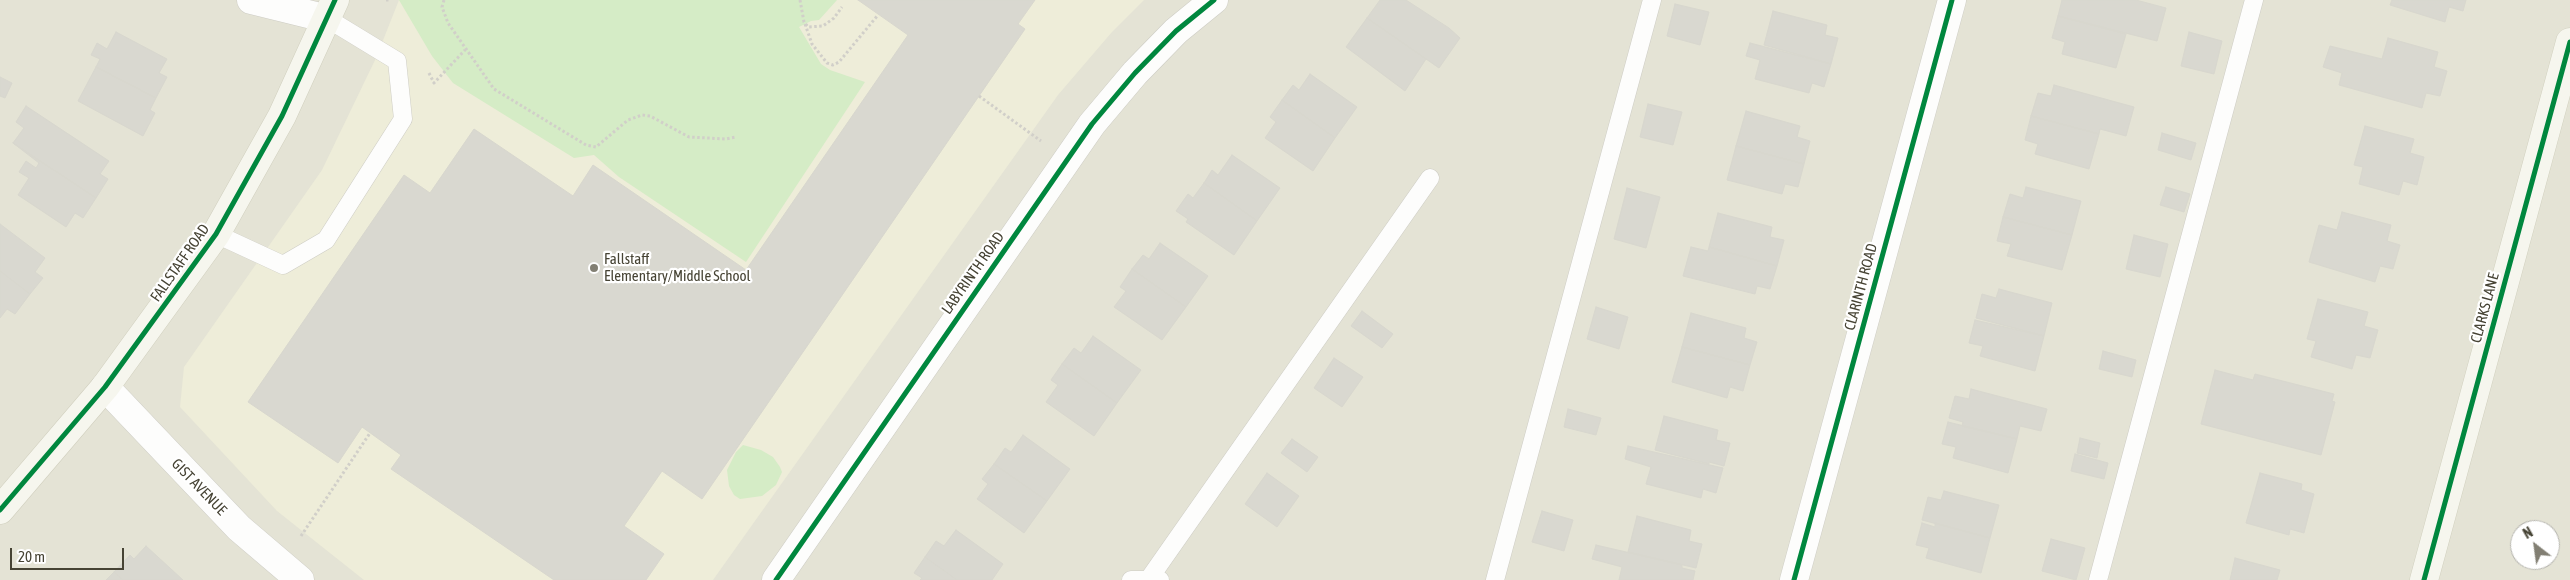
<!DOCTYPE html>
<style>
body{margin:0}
#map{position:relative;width:2570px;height:580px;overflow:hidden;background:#f0efe8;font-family:"Asap Condensed",sans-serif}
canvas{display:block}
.north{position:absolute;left:2510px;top:520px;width:50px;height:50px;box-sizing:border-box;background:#fff;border:1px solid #b5b4ae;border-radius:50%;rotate:330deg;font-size:14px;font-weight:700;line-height:20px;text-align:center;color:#464334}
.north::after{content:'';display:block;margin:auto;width:18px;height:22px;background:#827f73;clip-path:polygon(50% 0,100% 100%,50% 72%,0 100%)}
.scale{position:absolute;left:10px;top:548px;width:114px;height:22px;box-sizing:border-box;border:2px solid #464334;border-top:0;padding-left:6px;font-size:15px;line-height:18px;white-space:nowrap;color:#464334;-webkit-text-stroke:4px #fff;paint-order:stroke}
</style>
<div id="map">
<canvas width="2570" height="580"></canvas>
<div class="north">N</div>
<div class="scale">20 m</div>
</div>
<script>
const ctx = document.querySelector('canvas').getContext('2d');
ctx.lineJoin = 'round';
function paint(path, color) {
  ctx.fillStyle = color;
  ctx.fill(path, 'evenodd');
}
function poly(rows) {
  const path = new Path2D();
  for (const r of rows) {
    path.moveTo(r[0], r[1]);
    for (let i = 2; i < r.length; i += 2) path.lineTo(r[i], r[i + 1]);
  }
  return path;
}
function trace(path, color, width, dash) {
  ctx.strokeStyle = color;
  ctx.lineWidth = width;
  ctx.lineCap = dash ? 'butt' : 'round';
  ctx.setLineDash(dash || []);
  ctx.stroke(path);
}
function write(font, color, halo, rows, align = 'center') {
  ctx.font = font + ' "Asap Condensed",sans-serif';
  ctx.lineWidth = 4.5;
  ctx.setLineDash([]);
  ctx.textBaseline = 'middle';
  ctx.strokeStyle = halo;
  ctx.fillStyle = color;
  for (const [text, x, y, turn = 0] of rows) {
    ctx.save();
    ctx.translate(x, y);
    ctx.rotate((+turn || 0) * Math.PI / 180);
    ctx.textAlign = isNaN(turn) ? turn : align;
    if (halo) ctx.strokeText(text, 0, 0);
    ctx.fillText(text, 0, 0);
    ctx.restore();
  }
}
const residential = poly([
 [0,0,2570,0,2570,580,0,580],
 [2520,530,2550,530,2550,560,2520,560]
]);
const education = poly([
 [399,0,1144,0,1112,32,1058,95,713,580,364,580,277,511,180,407,184,367,322,170,376,58]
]);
const green = poly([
 [399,0,837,0,819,20,811,21,799,27,821,64,830,70,865,82,746,262,619,177,594,155,574,158,453,83,432,56],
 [743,445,761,450,773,457,780,467,782,472,776,485,762,496,740,499,734,495,729,486,727,470,736,452]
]);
const building = poly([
 [858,0,1035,0,1018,24,1025,29,702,499,662,471,624,526,664,554,646,580,554,580,391,469,401,455,362,427,338,463,248,402,404,175,430,193,474,129,573,196,593,165,746,270,908,35,858,0],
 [1380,0,1406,0,1449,28,1460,38,1439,68,1367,18,1380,0],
 [2062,0,2136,0,2166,8,2157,41,2058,16,2062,0],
 [2392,0,2466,0,2463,11,2449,7,2445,22,2390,5,2392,0],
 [1675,4,1709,12,1700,45,1667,36,1675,4],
 [1773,11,1827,25,1825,35,1838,38,1831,64,1764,45,1773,11],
 [2058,16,2126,34,2116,68,2062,54,2065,42,2052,38,2058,16],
 [1367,18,1426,59,1405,91,1346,47,1367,18],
 [116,32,167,59,159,73,167,77,156,98,96,67,100,59,91,55,97,43,107,49,116,32],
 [2189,32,2222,41,2214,74,2181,66,2189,32],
 [2388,38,2438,52,2434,67,2447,71,2440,96,2426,93,2422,108,2339,85,2342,73,2323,67,2330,46,2382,59,2388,38],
 [1750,43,1831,64,1824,87,1812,83,1809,93,1755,79,1760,60,1746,56,1750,43],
 [96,67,156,98,150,110,155,113,143,136,78,101,96,67],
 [1310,74,1357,107,1335,138,1282,100,1293,85,1299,90,1310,74],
 [0,77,12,83,5,98,0,96,0,77],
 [2054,85,2134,107,2126,136,2100,129,2099,134,2031,116,2038,93,2051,96,2054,85],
 [1282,100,1335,138,1313,171,1265,138,1276,122,1270,117,1282,100],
 [1648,104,1682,112,1673,145,1640,137,1648,104],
 [26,106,109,161,100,174,108,179,96,198,13,143,24,128,16,122,26,106],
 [1746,111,1800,126,1797,137,1810,141,1804,164,1736,146,1746,111],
 [2031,116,2099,134,2089,169,2035,154,2038,144,2025,140,2031,116],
 [2365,126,2414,139,2410,153,2424,157,2417,185,2403,181,2399,195,2359,184,2363,167,2354,165,2365,126],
 [2162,133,2196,143,2191,160,2158,150,2162,133],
 [13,143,96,198,83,218,75,213,66,227,18,195,29,178,19,172,26,161,36,168,39,163,13,143],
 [1736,146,1804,164,1798,187,1785,184,1782,194,1727,180,1736,146],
 [1232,155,1280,188,1257,221,1204,183,1212,170,1218,175,1232,155],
 [1204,183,1257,221,1234,255,1186,222,1188,219,1176,211,1188,194,1193,198,1204,183],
 [2026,187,2081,201,2072,235,2003,217,2010,194,2023,198,2026,187],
 [2166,187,2190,194,2184,212,2160,205,2166,187],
 [1627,188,1660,197,1646,248,1614,239,1627,188],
 [2342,212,2391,225,2387,241,2400,245,2393,269,2380,266,2375,282,2309,262,2319,225,2337,230,2342,212],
 [1718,213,1772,227,1770,237,1784,240,1777,266,1709,247,1718,213],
 [2003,217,2072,235,2062,270,2007,256,2011,244,1997,241,2003,217],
 [0,224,45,258,35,272,43,278,30,294,0,271,0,224],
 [2134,235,2168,244,2160,277,2126,269,2134,235],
 [1160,243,1208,276,1186,307,1132,269,1143,255,1149,259,1160,243],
 [1691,247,1708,251,1709,247,1777,266,1770,289,1757,286,1755,294,1683,276,1691,247],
 [1132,269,1186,307,1162,340,1114,307,1126,291,1120,287,1132,269],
 [0,271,30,294,15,314,7,309,0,318,0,271],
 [1999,289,2052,303,2044,336,1976,318,1982,294,1996,298,1999,289],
 [2318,299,2368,312,2364,326,2378,330,2370,358,2356,355,2352,369,2311,357,2316,341,2307,339,2318,299],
 [1596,307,1628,317,1619,349,1587,339,1596,307],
 [1362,311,1393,334,1382,348,1351,326,1362,311],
 [1691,313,1746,328,1744,338,1757,342,1750,365,1682,347,1691,313],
 [1975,320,2044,336,2035,371,1980,356,1983,346,1969,343,1975,320],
 [1093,336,1141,370,1117,403,1062,364,1074,348,1081,353,1093,336],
 [1682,347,1750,365,1743,391,1730,387,1727,398,1672,382,1682,347],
 [2103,351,2136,360,2132,377,2099,369,2103,351],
 [1334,358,1363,377,1342,407,1314,388,1334,358],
 [1062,364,1117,403,1094,436,1046,402,1058,385,1051,380,1062,364],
 [2215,370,2253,380,2255,374,2334,394,2332,401,2335,402,2321,455,2201,424,2215,370],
 [1971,389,2047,409,2041,431,2020,426,2017,439,1962,426,1963,422,1949,418,1955,396,1969,399,1971,389],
 [1568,409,1601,418,1596,435,1564,427,1568,409],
 [1664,416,1718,430,1716,440,1730,443,1724,466,1709,462,1709,464,1655,450,1664,416],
 [1948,422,2017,439,2008,473,1953,458,1956,447,1942,444,1948,422],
 [1023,435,1070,469,1047,501,994,464,1005,448,1011,452,1023,435],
 [2080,438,2100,443,2097,458,2077,453,2080,438],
 [1292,439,1318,457,1307,472,1281,453,1292,439],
 [1628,446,1723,468,1716,493,1703,489,1701,498,1646,484,1651,467,1625,459,1628,446],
 [2075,454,2108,463,2104,479,2071,471,2075,454],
 [994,464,1047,501,1024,533,977,499,988,484,982,479,994,464],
 [1267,473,1299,496,1277,527,1245,504,1267,473],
 [2260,473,2302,484,2301,490,2314,494,2304,533,2290,529,2289,535,2246,523,2260,473],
 [1944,491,1999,505,1990,538,1922,520,1928,497,1941,500,1944,491],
 [1542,511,1573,520,1564,551,1532,542,1542,511],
 [1637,516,1691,530,1689,541,1702,544,1696,568,1628,552,1637,516],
 [1922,523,1935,527,1935,523,1990,538,1981,573,1926,558,1929,548,1916,545,1922,523],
 [956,530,1003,564,992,580,957,580,925,557,936,541,944,546,956,530],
 [2051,539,2085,548,2076,580,2042,571,2051,539],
 [1596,545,1682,565,1682,568,1695,571,1693,580,1619,580,1622,567,1592,559,1596,545],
 [146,546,183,580,123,580,114,572,130,555,134,559,146,546],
 [925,557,957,580,920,580,922,578,914,573,925,557],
 [2235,558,2280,570,2277,580,2230,580,2235,558],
 [114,572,123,580,106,580,114,572]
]);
const path = poly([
 [386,0,389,0],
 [444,0,442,7,448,23,494,89,586,145,596,147,628,120,642,115,650,116,689,137,726,139,736,137],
 [800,0,804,22,808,27,823,26,834,18,842,7],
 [805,24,812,44,827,63,833,65,839,62,878,15],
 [429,73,434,83,465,50],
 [979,96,1041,141],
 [301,536,370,433]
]);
const lane = poly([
 [216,234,283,265,326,240,403,119,397,61,328,19],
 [1149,579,1430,178],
 [1131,580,1160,580],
 [1495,580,1652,0],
 [2098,580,2254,0]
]);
const street = poly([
 [251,0,328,19],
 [105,387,239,528,300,580],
 [776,580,1092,124,1135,73,1176,31,1214,0],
 [1794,580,1952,0]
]);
const secondary = poly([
 [0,510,105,387,216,234,282,116,335,0],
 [2424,580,2570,42]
]);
const cycleway = poly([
 [0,510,105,387,216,234,282,116,335,0],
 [776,580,1092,124,1135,73,1176,31,1214,0],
 [1794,580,1952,0],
 [2424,580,2570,42]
]);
const markers = [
 [594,268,5,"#827f73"]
];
const poiNames = [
 ["Fallstaff",604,259],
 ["Elementary/Middle School",604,276]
];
const streetNames = [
 ["FALLSTAFF ROAD",180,263,-55],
 ["LABYRINTH ROAD",973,273,-55],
 ["CLARINTH ROAD",1861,287,-75],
 ["CLARKS LANE",2485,308,-75],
 ["GIST AVENUE",199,487,46]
];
paint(residential, '#e4e3d5');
paint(education, '#eeedd9');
paint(green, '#d5ecc6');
paint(building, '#d9d8d0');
trace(building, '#d8d7ce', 1);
trace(lane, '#cecdc5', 19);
trace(street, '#cecdc5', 29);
trace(secondary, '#d0cfbe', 29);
trace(path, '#d1cfc9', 3, [2.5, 2.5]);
trace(lane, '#fdfdfc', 18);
trace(street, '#fdfdfc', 28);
trace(secondary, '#f6f6ee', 28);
trace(cycleway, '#00873e', 5);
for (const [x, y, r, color] of markers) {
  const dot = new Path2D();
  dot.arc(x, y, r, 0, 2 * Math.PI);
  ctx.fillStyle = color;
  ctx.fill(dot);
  trace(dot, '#fff', 2);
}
write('15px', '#464334', '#fff', poiNames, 'left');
write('15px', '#464334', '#fff', streetNames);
</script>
